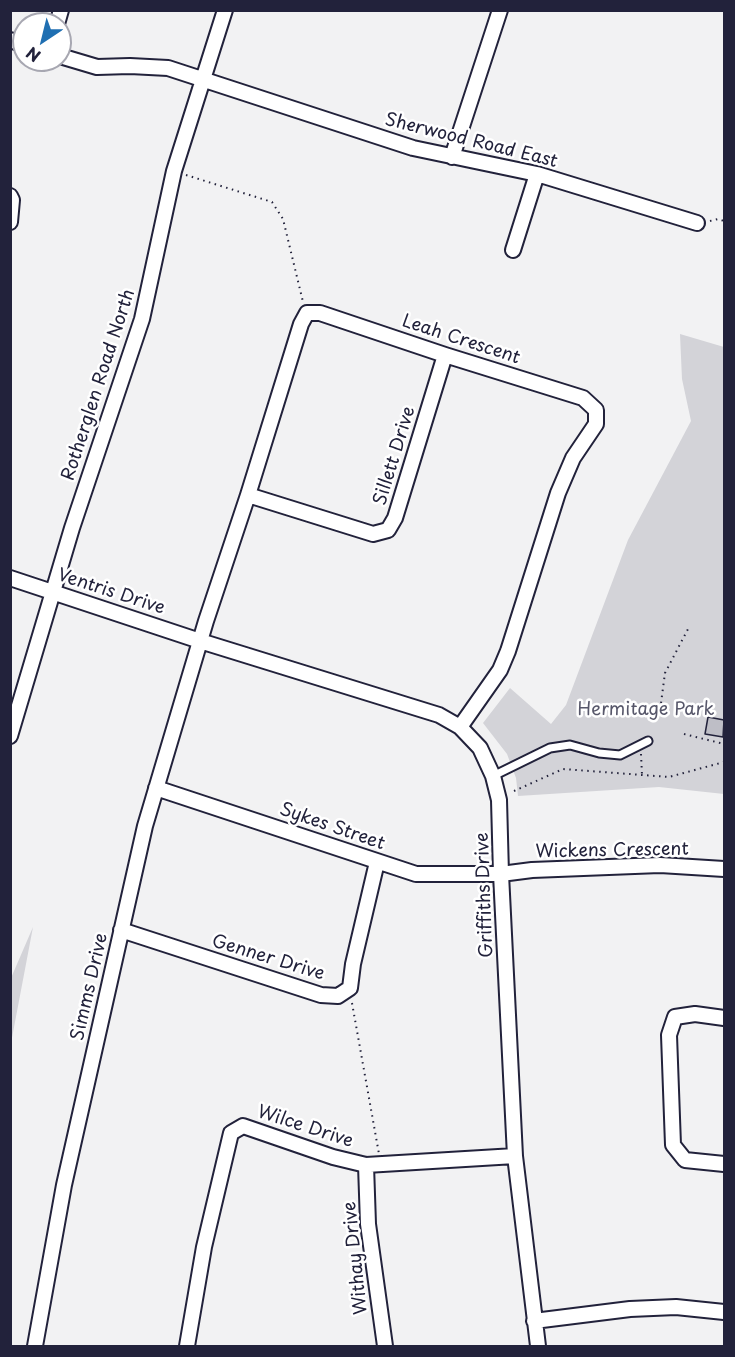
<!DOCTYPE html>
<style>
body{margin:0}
#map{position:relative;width:735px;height:1357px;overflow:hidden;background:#f2f2f3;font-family:"Playpen Sans",sans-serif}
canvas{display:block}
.frame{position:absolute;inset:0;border:12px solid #22223b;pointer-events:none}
.north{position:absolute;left:12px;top:12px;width:60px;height:60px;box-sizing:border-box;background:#fff;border:2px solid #a7a7b1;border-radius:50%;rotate:215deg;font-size:16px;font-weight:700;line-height:24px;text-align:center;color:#22223b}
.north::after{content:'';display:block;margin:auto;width:21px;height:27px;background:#1f6fb2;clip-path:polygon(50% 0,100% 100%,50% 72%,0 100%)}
</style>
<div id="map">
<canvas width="735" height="1357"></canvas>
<div class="frame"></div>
<div class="north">N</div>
</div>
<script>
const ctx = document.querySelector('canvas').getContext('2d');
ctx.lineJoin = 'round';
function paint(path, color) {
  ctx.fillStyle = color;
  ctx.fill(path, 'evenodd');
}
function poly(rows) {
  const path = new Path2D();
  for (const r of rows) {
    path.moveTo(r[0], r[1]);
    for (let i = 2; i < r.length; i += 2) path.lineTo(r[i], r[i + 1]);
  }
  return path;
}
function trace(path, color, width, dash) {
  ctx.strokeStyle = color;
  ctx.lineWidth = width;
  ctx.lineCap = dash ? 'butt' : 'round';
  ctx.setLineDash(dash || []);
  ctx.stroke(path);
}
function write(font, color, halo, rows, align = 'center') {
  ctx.font = font + ' "Playpen Sans",sans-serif';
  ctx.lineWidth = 5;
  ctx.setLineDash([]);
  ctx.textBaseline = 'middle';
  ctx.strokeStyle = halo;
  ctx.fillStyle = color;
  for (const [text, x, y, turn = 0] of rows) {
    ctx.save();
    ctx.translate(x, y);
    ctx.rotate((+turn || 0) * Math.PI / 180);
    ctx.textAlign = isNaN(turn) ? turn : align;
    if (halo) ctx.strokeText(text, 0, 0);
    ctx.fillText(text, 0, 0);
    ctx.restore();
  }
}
const green = poly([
 [680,334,724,347,724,794,659,787,518,796,516,778,507,754,483,723,510,688,551,724,566,705,628,540,691,421,682,379],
 [33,927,11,1043,11,978]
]);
const building = poly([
 [708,717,724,720,723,737,705,734,708,717]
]);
const path = poly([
 [186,175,272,202,283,219,303,302],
 [710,221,718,219,724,221],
 [661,703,665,673,688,629],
 [684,734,724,744],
 [724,739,724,751],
 [641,754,642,775],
 [514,791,563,769,669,777,724,762],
 [352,1003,379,1154]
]);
const service = poly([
 [493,776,550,748,570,745,599,753,620,755,648,741]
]);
const minor = poly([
 [57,24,61,10],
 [10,40,24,45],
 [60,56,97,67,130,66,168,68,413,148,537,174,697,223],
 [452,157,500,10],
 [10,196,12,200,10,222],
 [513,250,537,174],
 [248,495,373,534,388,530,395,518,445,355],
 [10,578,200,641,439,715,460,727,480,748,493,776,499,800,501,874,515,1156,538,1346],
 [10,736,72,528,142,319,174,171,225,10],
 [156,788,416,874,501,874,532,870,660,865,724,869],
 [121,930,321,995,338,996,350,988,353,964,377,862],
 [724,1018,695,1014,675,1017,669,1035,673,1145,685,1160,724,1164],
 [366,1165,368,1224,385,1346],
 [534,1321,630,1309,676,1307,724,1312],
 [35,1346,64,1185,145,826,206,621,248,495,301,324,307,313,320,313,445,355,583,398,596,410,596,424,573,458,558,493,508,651,500,670,460,727],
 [187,1346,204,1247,231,1133,243,1126,333,1157,366,1165,515,1156]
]);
const streetNames = [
 ["Sherwood Road East",471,141,14],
 ["Leah Crescent",461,340,18],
 ["Rotherglen Road North",99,385,-72],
 ["Sillett Drive",395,456,-73],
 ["Ventris Drive",111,592,18],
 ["Sykes Street",332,827,19],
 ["Wickens Crescent",612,851,-1],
 ["Griffiths Drive",485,895,-92],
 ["Genner Drive",268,958,17],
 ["Simms Drive",90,987,-77],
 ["Wilce Drive",305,1127,18],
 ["Withay Drive",356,1258,-96]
];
const parkNames = [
 ["Hermitage Park",646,710]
];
paint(green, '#d3d3d8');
paint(building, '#bebec6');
trace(building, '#22223b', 1.5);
trace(service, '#22223b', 11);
trace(minor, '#22223b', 18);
trace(path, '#22223b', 2, [1.5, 4.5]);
trace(service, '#fff', 7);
trace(minor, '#fff', 14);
write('18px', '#22223b', '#fff', streetNames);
write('18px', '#57576a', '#fff', parkNames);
</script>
